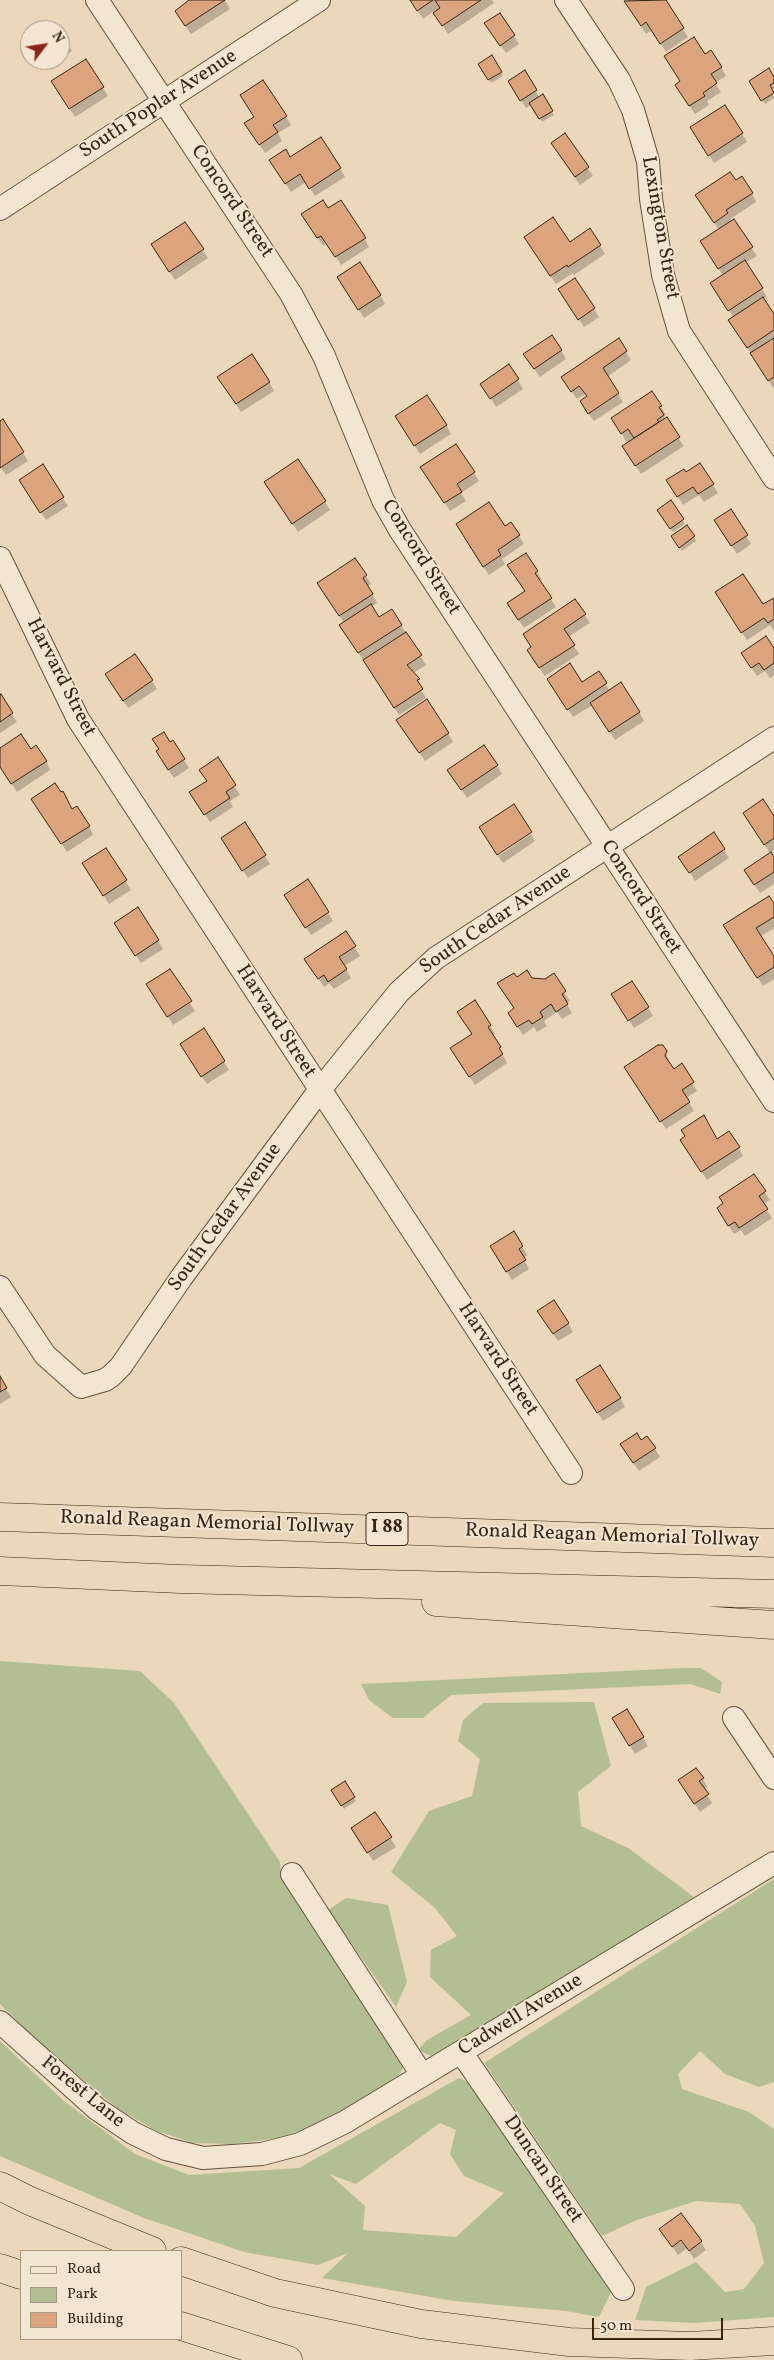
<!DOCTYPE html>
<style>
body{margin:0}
#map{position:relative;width:774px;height:2360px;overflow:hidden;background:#ebd7b9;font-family:Vollkorn,serif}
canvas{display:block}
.legend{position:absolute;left:20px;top:2250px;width:162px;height:90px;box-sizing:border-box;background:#f2e5d2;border:1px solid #a89985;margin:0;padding:6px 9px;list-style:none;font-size:15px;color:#382612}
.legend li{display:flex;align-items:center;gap:10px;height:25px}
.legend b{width:25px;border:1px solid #a89985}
.north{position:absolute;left:20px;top:20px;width:50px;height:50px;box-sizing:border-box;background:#f2e5d2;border:1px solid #a89985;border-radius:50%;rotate:59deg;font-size:14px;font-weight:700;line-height:20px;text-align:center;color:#382612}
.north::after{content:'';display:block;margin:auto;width:18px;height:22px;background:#8f2418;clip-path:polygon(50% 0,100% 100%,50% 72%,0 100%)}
.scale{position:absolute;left:592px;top:2318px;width:131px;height:22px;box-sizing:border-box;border:2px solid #382612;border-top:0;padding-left:6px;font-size:15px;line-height:18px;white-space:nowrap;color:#382612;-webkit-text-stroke:4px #f2e5d2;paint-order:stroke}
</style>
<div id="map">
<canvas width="774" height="2360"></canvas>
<ul class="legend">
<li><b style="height:6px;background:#f2e5d2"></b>Road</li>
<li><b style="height:14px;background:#b2bf93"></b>Park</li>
<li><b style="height:14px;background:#dca47c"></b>Building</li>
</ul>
<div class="north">N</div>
<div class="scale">50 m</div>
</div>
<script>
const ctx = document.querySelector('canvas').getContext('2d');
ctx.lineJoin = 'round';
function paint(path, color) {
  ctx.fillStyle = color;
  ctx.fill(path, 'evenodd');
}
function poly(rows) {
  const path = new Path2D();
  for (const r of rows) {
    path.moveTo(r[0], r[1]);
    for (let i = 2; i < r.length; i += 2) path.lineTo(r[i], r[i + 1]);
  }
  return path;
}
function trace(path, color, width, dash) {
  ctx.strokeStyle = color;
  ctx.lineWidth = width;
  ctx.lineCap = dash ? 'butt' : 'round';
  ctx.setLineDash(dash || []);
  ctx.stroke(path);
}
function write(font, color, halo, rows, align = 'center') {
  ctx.font = font + ' Vollkorn,serif';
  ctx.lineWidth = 4;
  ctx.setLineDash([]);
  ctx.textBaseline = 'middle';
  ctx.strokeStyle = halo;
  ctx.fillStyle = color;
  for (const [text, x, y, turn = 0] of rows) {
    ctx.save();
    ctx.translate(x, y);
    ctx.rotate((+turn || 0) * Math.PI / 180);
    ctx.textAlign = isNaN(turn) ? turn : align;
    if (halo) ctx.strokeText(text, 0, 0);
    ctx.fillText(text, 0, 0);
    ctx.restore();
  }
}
const green = poly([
 [0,1661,140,1671,174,1703,280,1862,281,1877,404,2066,396,2080,334,2119,280,2138,232,2144,193,2143,157,2131,118,2109,34,2038,0,2004],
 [683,1668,701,1668,722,1682,720,1694,691,1684,451,1695,423,1718,393,1718,369,1700,361,1684],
 [594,1702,611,1766,578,1792,581,1826,628,1848,694,1897,436,2058,418,2050,427,2040,471,2015,430,1977,431,1950,457,1936,435,1908,391,1872,429,1811,472,1796,480,1759,458,1741,463,1720,483,1703],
 [774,1879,774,2082,759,2087,725,2074,700,2051,678,2074,682,2089,749,2112,774,2129,774,2317,694,2323,635,2320,646,2287,696,2262,725,2292,744,2289,764,2263,755,2226,740,2204,696,2201,637,2220,602,2236,484,2063],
 [346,1898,388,1905,407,1982,396,2007,328,1910],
 [0,2041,65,2102,135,2154,189,2175,299,2168,459,2078,472,2084,611,2292,599,2317,566,2311,454,2301,322,2278,348,2253,318,2265,244,2252,144,2218,0,2156],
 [440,2123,456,2130,450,2154,464,2176,504,2193,456,2237,363,2230,365,2206,329,2174,356,2184]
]);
const shadow = poly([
 [190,0,225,0,230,9,191,34,181,20],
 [411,0,492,0,494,3,448,34,434,11,423,19],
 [627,0,664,0,688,37,666,52,652,30,646,34,630,9,625,1],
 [500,14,519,44,506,53,491,32],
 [60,32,72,51,60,59],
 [705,56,721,67,726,76,715,83,721,92,707,101,709,105,695,114,681,94],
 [491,57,503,76,491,83,480,64],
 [50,60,59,60,52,64],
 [524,72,540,98,542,96,554,115,542,122,531,105,526,108,509,81],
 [774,79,774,88,771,90,774,98,765,104,751,81],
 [103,88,108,96,75,117,58,90],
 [286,117,291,125,278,133,282,141,265,153,251,132],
 [742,134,747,142,714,163,697,136],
 [565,135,593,176,580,185,557,152],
 [290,158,340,168,345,177,315,196,306,182,291,192,276,169],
 [735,182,752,193,756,202,730,219,757,256,745,263,767,297,763,299,774,316,774,389,735,329,734,318,717,291,723,276,707,250,719,230,702,204],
 [328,210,364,238,369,247,341,265,327,243,323,246,308,223],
 [185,223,208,258,175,280,157,253],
 [570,244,600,246,605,254,574,275,573,273,556,284,530,246],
 [575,280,599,317,584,327,565,298],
 [343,285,380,295,385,304,364,318],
 [618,340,631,360,607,377,623,402,594,421,586,410,588,397,585,394,577,399,568,386],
 [561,350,566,359,540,377,530,363],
 [509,366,523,389,496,407,487,392],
 [269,382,274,391,241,412,224,385],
 [652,393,666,415,664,416,665,420,684,446,641,474,628,455,628,445,619,428],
 [2,421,28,461,6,475,0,466,0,423],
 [401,425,446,425,451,434,420,454],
 [456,445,479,481,461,493,466,501,450,511,427,476],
 [298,461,330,510,298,532,271,491],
 [700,465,718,493,704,502,699,495,683,505,668,480,686,474],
 [43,466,68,506,46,520,26,489],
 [671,502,685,524,673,532,661,514],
 [687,526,696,541,682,551,674,540],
 [505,527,519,536,524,544,502,559,505,564,489,575,467,542],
 [721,529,746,536,751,544,737,554],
 [537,572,542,580,539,581,556,607,524,628,513,612,526,592,514,574],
 [366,576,371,584,367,586,377,603,371,607,379,619,401,625,426,665,413,673,423,688,421,689,426,698,399,715,346,634,344,623,324,592],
 [774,599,774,631,770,625,747,640,721,601,763,606],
 [575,601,590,623,568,637,579,654,545,676,533,659],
 [774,650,774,675,770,678,765,671,757,676,748,662],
 [135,655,157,689,128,708,111,683],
 [598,672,610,691,639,712,644,721,615,740,593,705,573,717,554,687,582,683],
 [0,696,17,722,0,733],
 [403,728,448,733,453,742,425,761],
 [172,742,189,768,174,778,162,760],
 [0,749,30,751,46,761,50,770,17,792,0,766],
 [217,759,240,795,230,801,233,807,210,822,196,801,208,782],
 [497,766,502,774,467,798,454,778],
 [38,808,72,811,89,826,93,835,67,852],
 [774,818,774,850,770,853,750,822],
 [245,824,270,864,248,878,228,847],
 [531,834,535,841,503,863,498,856],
 [714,834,729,858,695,881,685,865],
 [106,849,131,890,109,904,89,872],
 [774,859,774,884,760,893,751,879],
 [290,904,328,913,333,921,311,935],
 [774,906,774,928,760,937,774,959,774,979,763,986,730,934],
 [138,909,163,949,141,963,121,932],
 [346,933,360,956,344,966,351,978,334,989,329,983,324,987,311,967],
 [170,971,195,1011,173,1025,153,993],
 [553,975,570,1001,566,1003,572,1013,562,1019,557,1012,544,1021,547,1026,537,1032,534,1027,523,1035,514,1022,517,979,545,980],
 [475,1002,495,1034,492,1036,507,1063,475,1085,457,1057,473,1035],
 [618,1003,648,1008,653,1016,634,1028],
 [204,1030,229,1070,207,1084,186,1052],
 [665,1051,673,1070,692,1083,697,1091,686,1098,694,1111,666,1129,631,1076],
 [716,1140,739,1148,743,1156,707,1180,686,1149],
 [754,1176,770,1200,763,1204,772,1218,745,1236,741,1230,734,1234,723,1217],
 [522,1246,527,1255,523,1258,529,1269,512,1280,496,1255],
 [544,1320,568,1323,573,1332,558,1341],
 [0,1379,11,1397,0,1404],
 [582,1389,620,1398,625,1407,603,1421],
 [641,1441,655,1449,660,1457,639,1471,626,1453],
 [627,1711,648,1746,635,1754,614,1719],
 [703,1779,707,1787,704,1790,712,1803,700,1812,685,1789],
 [344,1783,356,1801,344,1809,332,1790],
 [375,1814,396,1847,373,1861,358,1836],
 [666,2238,701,2242,706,2250,694,2259,687,2248,678,2255]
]);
const building = poly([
 [189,0,225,0,185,26,175,11,189,0],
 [410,0,433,0,417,11,410,0],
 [435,0,481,0,442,26,433,13,440,8,435,0],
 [666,0,684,28,660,44,646,22,641,26,624,1,666,0],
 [500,13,515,35,500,46,484,23,500,13],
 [55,23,68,42,60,48,60,30,45,30,55,23],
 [694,37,705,54,711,50,722,67,711,74,717,83,703,93,705,96,689,106,675,85,680,81,664,56,694,37],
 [492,55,502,72,488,80,478,64,492,55],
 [86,59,104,87,69,109,51,81,86,59],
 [769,68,774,77,774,83,770,85,774,93,761,101,749,81,769,68],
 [525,70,537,90,520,101,508,81,525,70],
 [263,80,287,116,273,125,278,132,259,145,244,123,254,117,240,95,263,80],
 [543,94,553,111,539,119,529,103,543,94],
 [725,105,743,133,708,156,690,127,725,105],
 [565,133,589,167,575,177,551,143,565,133],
 [321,137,341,168,309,189,300,174,285,184,269,160,286,149,290,157,321,137],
 [730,172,736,180,742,176,753,193,726,210,728,213,714,223,695,195,730,172],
 [323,200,328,208,341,200,366,238,335,257,321,236,317,238,301,214,323,200],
 [553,217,570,242,590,228,601,245,568,267,567,265,550,276,524,237,553,217],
 [734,219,753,247,718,269,700,241,734,219],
 [185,222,204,249,169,272,151,244,185,222],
 [745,260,763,288,728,311,710,283,745,260],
 [360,262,381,295,358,310,337,277,360,262],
 [575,278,595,308,578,320,558,289,575,278],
 [763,297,774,314,774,330,747,348,728,320,763,297],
 [552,335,562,350,534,369,523,354,552,335],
 [619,338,627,351,603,368,619,393,588,414,580,401,587,396,579,386,571,392,561,377,619,338],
 [774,338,774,377,768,381,750,353,774,338],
 [252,354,270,382,236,404,217,377,252,354],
 [509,364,519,379,490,399,480,384,509,364],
 [652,391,662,406,659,407,664,415,657,420,659,422,634,438,628,429,621,434,611,418,652,391],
 [427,395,447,425,414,446,395,416,427,395],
 [667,417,680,437,635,466,622,446,667,417],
 [3,419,24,452,0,468,0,421,3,419],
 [456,444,475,472,457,484,462,492,444,503,420,467,456,444],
 [298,459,326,501,292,524,264,482,298,459],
 [700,463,714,484,698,494,693,487,677,497,666,480,684,469,686,472,700,463],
 [43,464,64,497,40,513,19,480,43,464],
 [671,500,684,519,670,529,657,510,671,500],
 [489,502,505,526,511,522,520,535,498,550,501,555,483,567,456,524,489,502],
 [731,509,748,535,731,546,714,520,731,509],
 [687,525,695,536,679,548,671,536,687,525],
 [526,553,538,571,535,573,552,598,518,620,507,603,525,591,507,565,526,553],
 [355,558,367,575,363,578,373,594,339,616,317,583,355,558],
 [743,574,763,604,774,598,774,619,768,623,764,618,741,633,715,592,743,574],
 [575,599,586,614,564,629,575,645,539,668,527,650,531,647,523,634,575,599],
 [371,604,379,617,392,609,402,625,358,653,339,625,371,604],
 [406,632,422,655,407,665,420,679,417,680,423,689,394,708,363,660,406,632],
 [766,636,774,648,774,663,764,670,759,663,751,668,741,653,766,636],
 [135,654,153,680,123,701,105,674,135,654],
 [570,663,582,682,599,671,607,683,567,710,547,679,570,663],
 [621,682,640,712,609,732,590,703,621,682],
 [1,694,13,713,0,722,0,695,1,694],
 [427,699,449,733,419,753,396,720,427,699],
 [164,732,170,742,173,740,185,759,168,770,156,751,159,749,152,739,164,732],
 [21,734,31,749,36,745,47,761,11,784,0,767,0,748,21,734],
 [484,745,498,765,461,790,447,770,484,745],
 [218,757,236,785,226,792,230,798,204,815,189,792,207,781,199,770,218,757],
 [55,783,61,792,63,791,72,809,77,806,90,826,61,844,31,799,55,783],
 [763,799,774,816,774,838,764,845,743,813,763,799],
 [514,804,532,832,497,855,479,827,514,804],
 [245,822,266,855,242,871,221,838,245,822],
 [714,832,725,849,689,873,678,857,714,832],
 [106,848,127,880,103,896,82,863,106,848],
 [771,852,774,857,774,872,754,885,744,870,771,852],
 [308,879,329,912,305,928,284,895,308,879],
 [769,896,774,903,774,917,756,928,774,956,774,967,757,978,723,925,769,896],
 [138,907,159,940,135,956,114,923,138,907],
 [346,931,356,946,339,957,347,969,328,982,324,975,318,979,304,959,346,931],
 [170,969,192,1001,167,1017,146,984,170,969],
 [527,970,532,978,545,979,554,973,566,991,562,994,568,1004,556,1012,551,1004,540,1012,543,1017,532,1024,529,1020,517,1027,508,1013,514,1008,497,983,514,973,517,977,527,970],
 [632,981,649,1007,628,1021,611,994,632,981],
 [475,1000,491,1025,488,1027,501,1047,499,1048,503,1054,469,1077,450,1048,472,1034,457,1012,475,1000],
 [204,1028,225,1061,201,1077,180,1044,204,1028],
 [658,1045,663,1045,667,1051,665,1056,674,1069,682,1063,694,1082,682,1090,690,1102,660,1122,624,1067,658,1045],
 [704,1115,717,1139,729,1131,740,1147,701,1172,680,1140,685,1136,681,1130,704,1115],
 [754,1174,766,1191,759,1196,768,1209,739,1228,735,1222,728,1226,717,1208,723,1203,719,1197,754,1174],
 [514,1231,523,1246,519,1249,526,1260,506,1272,490,1246,514,1231],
 [554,1300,569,1323,553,1334,537,1311,554,1300],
 [600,1365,621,1398,597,1413,576,1380,600,1365],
 [0,1376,7,1388,0,1392,0,1376],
 [637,1433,641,1440,647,1436,656,1448,633,1463,620,1444,637,1433],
 [627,1709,644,1737,629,1746,612,1718,627,1709],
 [696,1768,704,1778,699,1781,709,1794,694,1804,678,1780,696,1768],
 [345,1781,355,1797,341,1806,331,1790,345,1781],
 [375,1812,392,1837,367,1853,351,1828,375,1812],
 [681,2213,702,2241,689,2251,681,2240,672,2247,659,2229,681,2213]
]);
const minor = poly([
 [97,0,291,294,324,356,383,500,400,530,774,1101],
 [566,0,619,80,633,110,648,161,651,199,663,275,679,331,774,478],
 [0,209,319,0],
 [0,558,78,719,571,1473],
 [0,1287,45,1355,81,1387,105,1380,111,1376,121,1366,181,1278,319,1091,399,992,436,958,774,738],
 [734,1718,774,1778],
 [292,1874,422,2075],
 [0,2022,97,2109,133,2133,166,2149,203,2158,262,2154,300,2144,345,2122,774,1863],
 [461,2052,623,2289]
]);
const highway = poly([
 [0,1517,774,1543],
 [0,1571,180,1579,774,1594],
 [436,1602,774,1625],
 [0,2186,30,2201,152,2251],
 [181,2261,275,2293,421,2324,569,2342,690,2346,774,2341],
 [0,2268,21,2275],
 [181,2326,288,2360]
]);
const shields = [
 [387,1529,42]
];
const shieldNames = [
 ["I 88",387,1529]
];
const streetNames = [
 ["South Poplar Avenue",159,105,-33],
 ["Concord Street",231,202,56],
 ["Lexington Street",659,228,80],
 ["Concord Street",420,558,58],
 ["Harvard Street",60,678,63],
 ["Concord Street",640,898,57],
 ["South Cedar Avenue",496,921,-34],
 ["Harvard Street",275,1022,57],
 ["South Cedar Avenue",226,1218,-54],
 ["Harvard Street",497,1360,57],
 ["Ronald Reagan Memorial Tollway",207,1524,2],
 ["Ronald Reagan Memorial Tollway",612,1537,2],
 ["Cadwell Avenue",521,2016,-31],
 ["Forest Lane",82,2093,39],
 ["Duncan Street",542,2170,56]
];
paint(green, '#b2bf93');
paint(shadow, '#0003');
paint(building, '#dca47c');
trace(building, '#382612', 1);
trace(minor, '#65523c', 24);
trace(highway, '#382612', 29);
trace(minor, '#f2e5d2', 22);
trace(highway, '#ebd7b9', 28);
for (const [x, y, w] of shields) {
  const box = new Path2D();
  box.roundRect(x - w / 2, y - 16.5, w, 33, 4);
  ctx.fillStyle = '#f2e5d2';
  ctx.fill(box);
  trace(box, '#382612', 1);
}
write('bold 19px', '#382612', null, shieldNames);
write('20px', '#382612', '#f2e5d2', streetNames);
</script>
